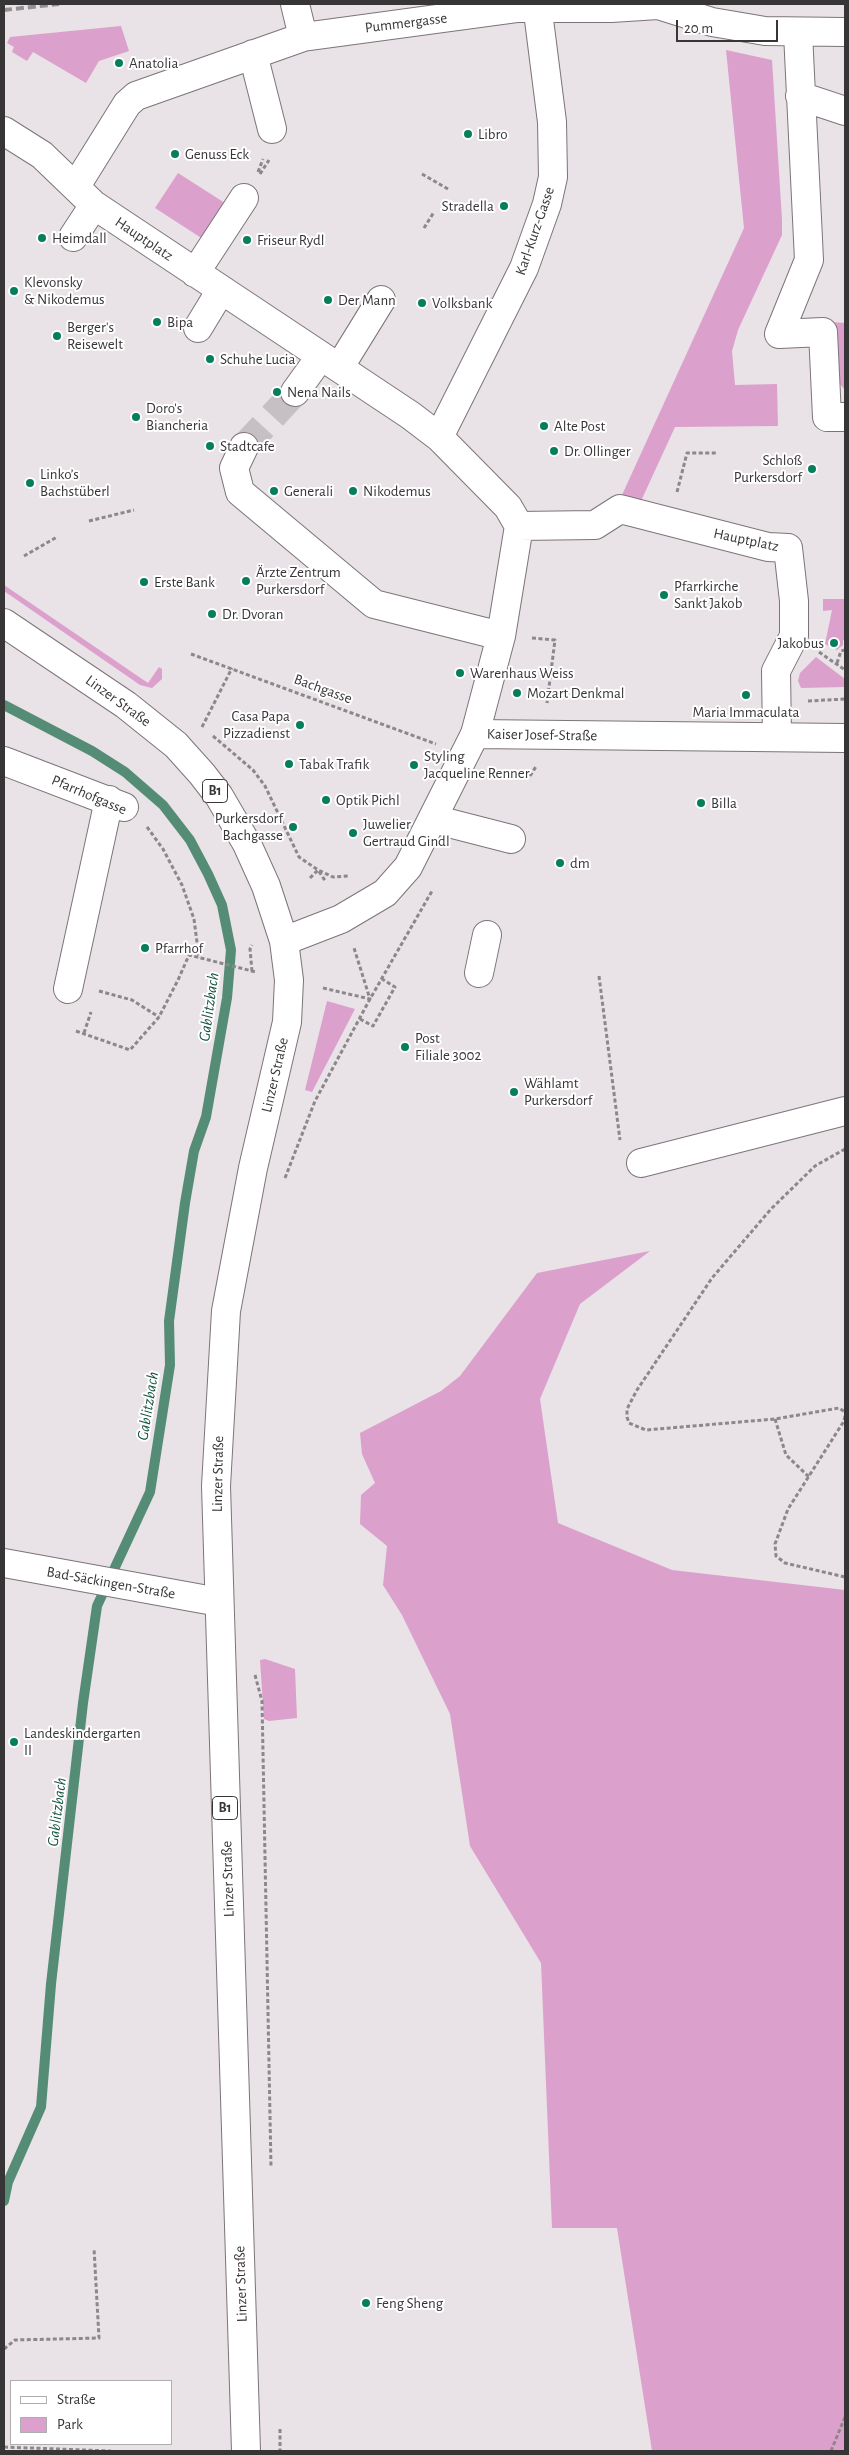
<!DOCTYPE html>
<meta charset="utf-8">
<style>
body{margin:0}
#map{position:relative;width:849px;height:2455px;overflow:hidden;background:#e9e2e7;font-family:"Alegreya Sans",sans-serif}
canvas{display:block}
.frame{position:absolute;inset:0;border:5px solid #383537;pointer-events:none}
.legend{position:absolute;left:10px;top:2380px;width:162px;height:65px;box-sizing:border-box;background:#fff;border:1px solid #afaeaf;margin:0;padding:6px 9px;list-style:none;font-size:15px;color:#383537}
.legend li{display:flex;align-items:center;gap:10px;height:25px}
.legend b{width:25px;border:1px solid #afaeaf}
.scale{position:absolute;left:676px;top:20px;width:102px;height:22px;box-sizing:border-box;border:2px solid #383537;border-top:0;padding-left:6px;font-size:15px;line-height:18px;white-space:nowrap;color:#383537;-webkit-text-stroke:4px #fff;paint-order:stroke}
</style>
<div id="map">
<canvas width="849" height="2455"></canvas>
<div class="frame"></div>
<ul class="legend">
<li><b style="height:6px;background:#fff"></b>Straße</li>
<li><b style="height:14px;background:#dca0cc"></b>Park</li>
</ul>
<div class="scale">20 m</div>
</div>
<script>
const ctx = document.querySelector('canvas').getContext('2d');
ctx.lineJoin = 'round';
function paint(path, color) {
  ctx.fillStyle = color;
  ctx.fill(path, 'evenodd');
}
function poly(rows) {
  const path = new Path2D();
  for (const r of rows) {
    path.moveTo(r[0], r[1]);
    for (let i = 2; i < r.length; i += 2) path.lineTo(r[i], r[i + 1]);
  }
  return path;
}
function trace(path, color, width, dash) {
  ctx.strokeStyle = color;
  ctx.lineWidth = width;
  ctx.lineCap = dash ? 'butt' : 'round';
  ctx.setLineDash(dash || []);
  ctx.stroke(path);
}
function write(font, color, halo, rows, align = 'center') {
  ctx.font = font + ' "Alegreya Sans",sans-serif';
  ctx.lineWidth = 4;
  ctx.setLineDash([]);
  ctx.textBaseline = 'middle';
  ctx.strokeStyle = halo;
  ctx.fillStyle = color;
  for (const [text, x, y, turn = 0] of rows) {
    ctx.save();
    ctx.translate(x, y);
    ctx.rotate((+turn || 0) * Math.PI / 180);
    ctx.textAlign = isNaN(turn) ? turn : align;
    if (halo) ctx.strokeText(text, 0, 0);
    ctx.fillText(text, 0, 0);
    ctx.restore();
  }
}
const green = poly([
 [121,26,129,51,99,61,86,83,33,52,27,61,12,52,14,47,7,43,10,37],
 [726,50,772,60,782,220,782,235,738,330,732,351,735,385,777,384,778,426,675,427,641,501,622,495,744,228],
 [178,173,228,205,206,241,155,208],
 [832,322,845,323,845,390,839,383],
 [4,585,148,683,159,667,162,669,162,679,152,688,140,685,4,591],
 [823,599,845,599,845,640,843,640,843,645,837,650,825,644,832,610,823,611],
 [816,657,845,679,845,687,801,688,798,681,800,673],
 [327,1001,355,1009,312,1092,305,1090],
 [650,1251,580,1304,540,1399,558,1523,672,1570,845,1590,845,2451,652,2451,617,2228,552,2228,541,1963,470,1846,450,1714,402,1615,383,1585,387,1546,360,1524,361,1495,375,1483,362,1454,360,1433,441,1391,460,1376,537,1273],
 [265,1659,295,1669,297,1718,269,1721,264,1719,260,1660]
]);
const stream = poly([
 [4,705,92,751,125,772,163,805,190,840,208,874,222,905,231,950,227,998,206,1117,194,1151,185,1203,169,1321,170,1365,150,1492,97,1606,83,1703,51,1984,41,2107,8,2182,4,2201]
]);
const minorTunnel = poly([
 [244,447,295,392]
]);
const path = poly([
 [258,172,263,159],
 [260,174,269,160],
 [422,174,448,189],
 [424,228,434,212],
 [677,492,687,453,717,453],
 [89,521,134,510],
 [24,556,57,537],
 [532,638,555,640,547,703],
 [819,652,845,670],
 [191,654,436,744],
 [837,663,841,651,845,650],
 [808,701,845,699],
 [202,727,232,668],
 [213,736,253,770,265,786,299,857,318,870,333,877,348,876],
 [530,776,537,765],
 [147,827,163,849,182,885,194,919,199,958],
 [310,878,318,870,326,882],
 [252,971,250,949,252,945],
 [599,976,620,1140],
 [323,988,370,999,354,948],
 [99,991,132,1000,159,1017],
 [360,1019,373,1026,395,987,382,979],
 [76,1031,130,1050,159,1017,178,980,189,955,256,972],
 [84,1033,91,1012],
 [845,1149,815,1166,771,1209,712,1278,637,1390,627,1409,627,1417,629,1423,646,1430,775,1419,839,1408,845,1412],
 [285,1178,315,1101,370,999,432,891],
 [845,1416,844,1421,788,1509,775,1544,776,1556,785,1563,845,1577],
 [775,1419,786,1455,809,1477],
 [255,1675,262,1701,271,2168],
 [4,2349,15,2340,99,2338,94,2248],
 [280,2429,280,2451],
 [4,2447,111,2451],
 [831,2451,845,2417]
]);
const minor = poly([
 [295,4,303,37],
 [798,33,809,260,779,334,823,332,827,417,845,417],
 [253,54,272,129],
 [800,96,845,111],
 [4,131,42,155,94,205,410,415,439,437,508,507,519,526,501,636,475,734],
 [76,186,127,104,136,96,303,37,518,8,611,8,658,5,712,22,765,31,845,32],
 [73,237,94,205],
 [195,273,244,198],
 [198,328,221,290],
 [339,368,381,300],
 [295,392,321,356],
 [439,437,524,268,547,204,553,177,552,122,537,4],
 [244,447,234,468,240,492,374,604,501,636],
 [519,526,595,525,620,509,768,547,788,548,794,601,794,636,776,671,777,737],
 [4,761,124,807],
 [433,819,511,839],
 [479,973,487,935],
 [68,989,109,800],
 [641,1163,845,1111],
 [4,1563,219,1602]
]);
const major = poly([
 [4,623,126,705,176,745,202,774,219,796,247,844,266,886,284,941,289,980,287,1022,253,1168,226,1311,216,1486,246,2451],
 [284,941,341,919,385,893,408,867,475,734,845,738]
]);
const rail = poly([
 [4,10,59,4]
]);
const markers = [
 [119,63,5,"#067d5b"],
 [468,134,5,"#067d5b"],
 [175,154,5,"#067d5b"],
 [504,206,5,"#067d5b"],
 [42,238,5,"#067d5b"],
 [247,240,5,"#067d5b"],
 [14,291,5,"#067d5b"],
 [328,300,5,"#067d5b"],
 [422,303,5,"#067d5b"],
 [157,322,5,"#067d5b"],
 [57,336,5,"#067d5b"],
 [210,359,5,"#067d5b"],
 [277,392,5,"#067d5b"],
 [136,417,5,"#067d5b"],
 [544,426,5,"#067d5b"],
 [210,446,5,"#067d5b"],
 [554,451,5,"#067d5b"],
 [812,469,5,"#067d5b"],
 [30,483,5,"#067d5b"],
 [274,491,5,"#067d5b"],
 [353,491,5,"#067d5b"],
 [246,581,5,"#067d5b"],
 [144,582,5,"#067d5b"],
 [664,595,5,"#067d5b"],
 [212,614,5,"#067d5b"],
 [834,643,5,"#067d5b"],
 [460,673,5,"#067d5b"],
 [517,693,5,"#067d5b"],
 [746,695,5,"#067d5b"],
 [300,725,5,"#067d5b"],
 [289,764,5,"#067d5b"],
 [414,765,5,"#067d5b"],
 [326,800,5,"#067d5b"],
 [701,803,5,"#067d5b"],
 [293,827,5,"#067d5b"],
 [353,833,5,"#067d5b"],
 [560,863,5,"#067d5b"],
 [145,948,5,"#067d5b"],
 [405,1047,5,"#067d5b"],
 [514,1092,5,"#067d5b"],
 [14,1742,5,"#067d5b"],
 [366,2303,5,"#067d5b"]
];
const shields = [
 [215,791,25],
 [225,1808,25]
];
const shieldNames = [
 ["B1",215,791],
 ["B1",225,1808]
];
const streetNames = [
 ["Pummergasse",406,23,-7],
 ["Karl-Kurz-Gasse",535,231,-71],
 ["Hauptplatz",144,239,34],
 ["Hauptplatz",746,540,12],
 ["Bachgasse",323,689,20],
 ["Linzer Straße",118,701,36],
 ["Kaiser Josef-Straße",542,735,1],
 ["Pfarrhofgasse",89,795,23],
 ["Linzer Straße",275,1075,-77],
 ["Linzer Straße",218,1474,-89],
 ["Bad-Säckingen-Straße",111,1583,10],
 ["Linzer Straße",228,1879,-92],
 ["Linzer Straße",241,2284,-92]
];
const poiNames = [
 ["Anatolia",129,63],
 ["Libro",478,134],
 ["Genuss Eck",185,154],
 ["Stradella",494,206,"right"],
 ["Heimdall",52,238],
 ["Friseur Rydl",257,240],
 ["Klevonsky",24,282],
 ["& Nikodemus",24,299],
 ["Der Mann",338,300],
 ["Volksbank",432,303],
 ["Bipa",167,322],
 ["Berger's",67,327],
 ["Reisewelt",67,344],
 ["Schuhe Lucia",220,359],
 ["Nena Nails",287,392],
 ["Doro's",146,408],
 ["Biancheria",146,425],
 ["Alte Post",554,426],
 ["Stadtcafe",220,446],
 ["Dr. Ollinger",564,451],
 ["Schloß",802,460,"right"],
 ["Purkersdorf",802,477,"right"],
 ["Linko’s",40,474],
 ["Bachstüberl",40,491],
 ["Generali",284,491],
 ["Nikodemus",363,491],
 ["Ärzte Zentrum",256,572],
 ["Purkersdorf",256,589],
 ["Erste Bank",154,582],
 ["Pfarrkirche",674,586],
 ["Sankt Jakob",674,603],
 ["Dr. Dvoran",222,614],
 ["Jakobus",824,643,"right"],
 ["Warenhaus Weiss",470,673],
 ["Mozart Denkmal",527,693],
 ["Maria Immaculata",746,712,"center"],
 ["Casa Papa",290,716,"right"],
 ["Pizzadienst",290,733,"right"],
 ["Styling",424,756],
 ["Jacqueline Renner",424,773],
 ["Tabak Trafik",299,764],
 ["Optik Pichl",336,800],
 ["Billa",711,803],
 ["Purkersdorf",283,818,"right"],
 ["Bachgasse",283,835,"right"],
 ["Juwelier",363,824],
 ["Gertraud Gindl",363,841],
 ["dm",570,863],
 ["Pfarrhof",155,948],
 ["Post",415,1038],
 ["Filiale 3002",415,1055],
 ["Wählamt",524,1083],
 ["Purkersdorf",524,1100],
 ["Landeskindergarten",24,1733],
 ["II",24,1750],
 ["Feng Sheng",376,2303]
];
const waterNames = [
 ["Gablitzbach",209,1007,-82],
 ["Gablitzbach",148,1406,-81],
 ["Gablitzbach",57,1812,-83]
];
paint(green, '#dca0cc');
trace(stream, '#558c76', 10);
trace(minorTunnel, '#c6bfc4', 28, [28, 14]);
trace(minor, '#7b7579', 30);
trace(major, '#7b7579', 30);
trace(path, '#8c878a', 3, [4, 2.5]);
trace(minor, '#fff', 28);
trace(major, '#fff', 28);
trace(rail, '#948f93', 4, [8, 4]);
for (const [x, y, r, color] of markers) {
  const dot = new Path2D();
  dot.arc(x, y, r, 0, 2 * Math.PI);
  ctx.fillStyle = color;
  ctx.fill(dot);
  trace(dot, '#fff', 2);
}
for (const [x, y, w] of shields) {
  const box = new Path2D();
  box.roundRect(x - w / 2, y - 11.5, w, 23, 4);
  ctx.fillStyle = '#fff';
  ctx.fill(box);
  trace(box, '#383537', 1);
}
write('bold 14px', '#383537', null, shieldNames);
write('15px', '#383537', '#fff', streetNames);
write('15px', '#383537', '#fff', poiNames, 'left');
write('italic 16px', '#15553f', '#fff', waterNames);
</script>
